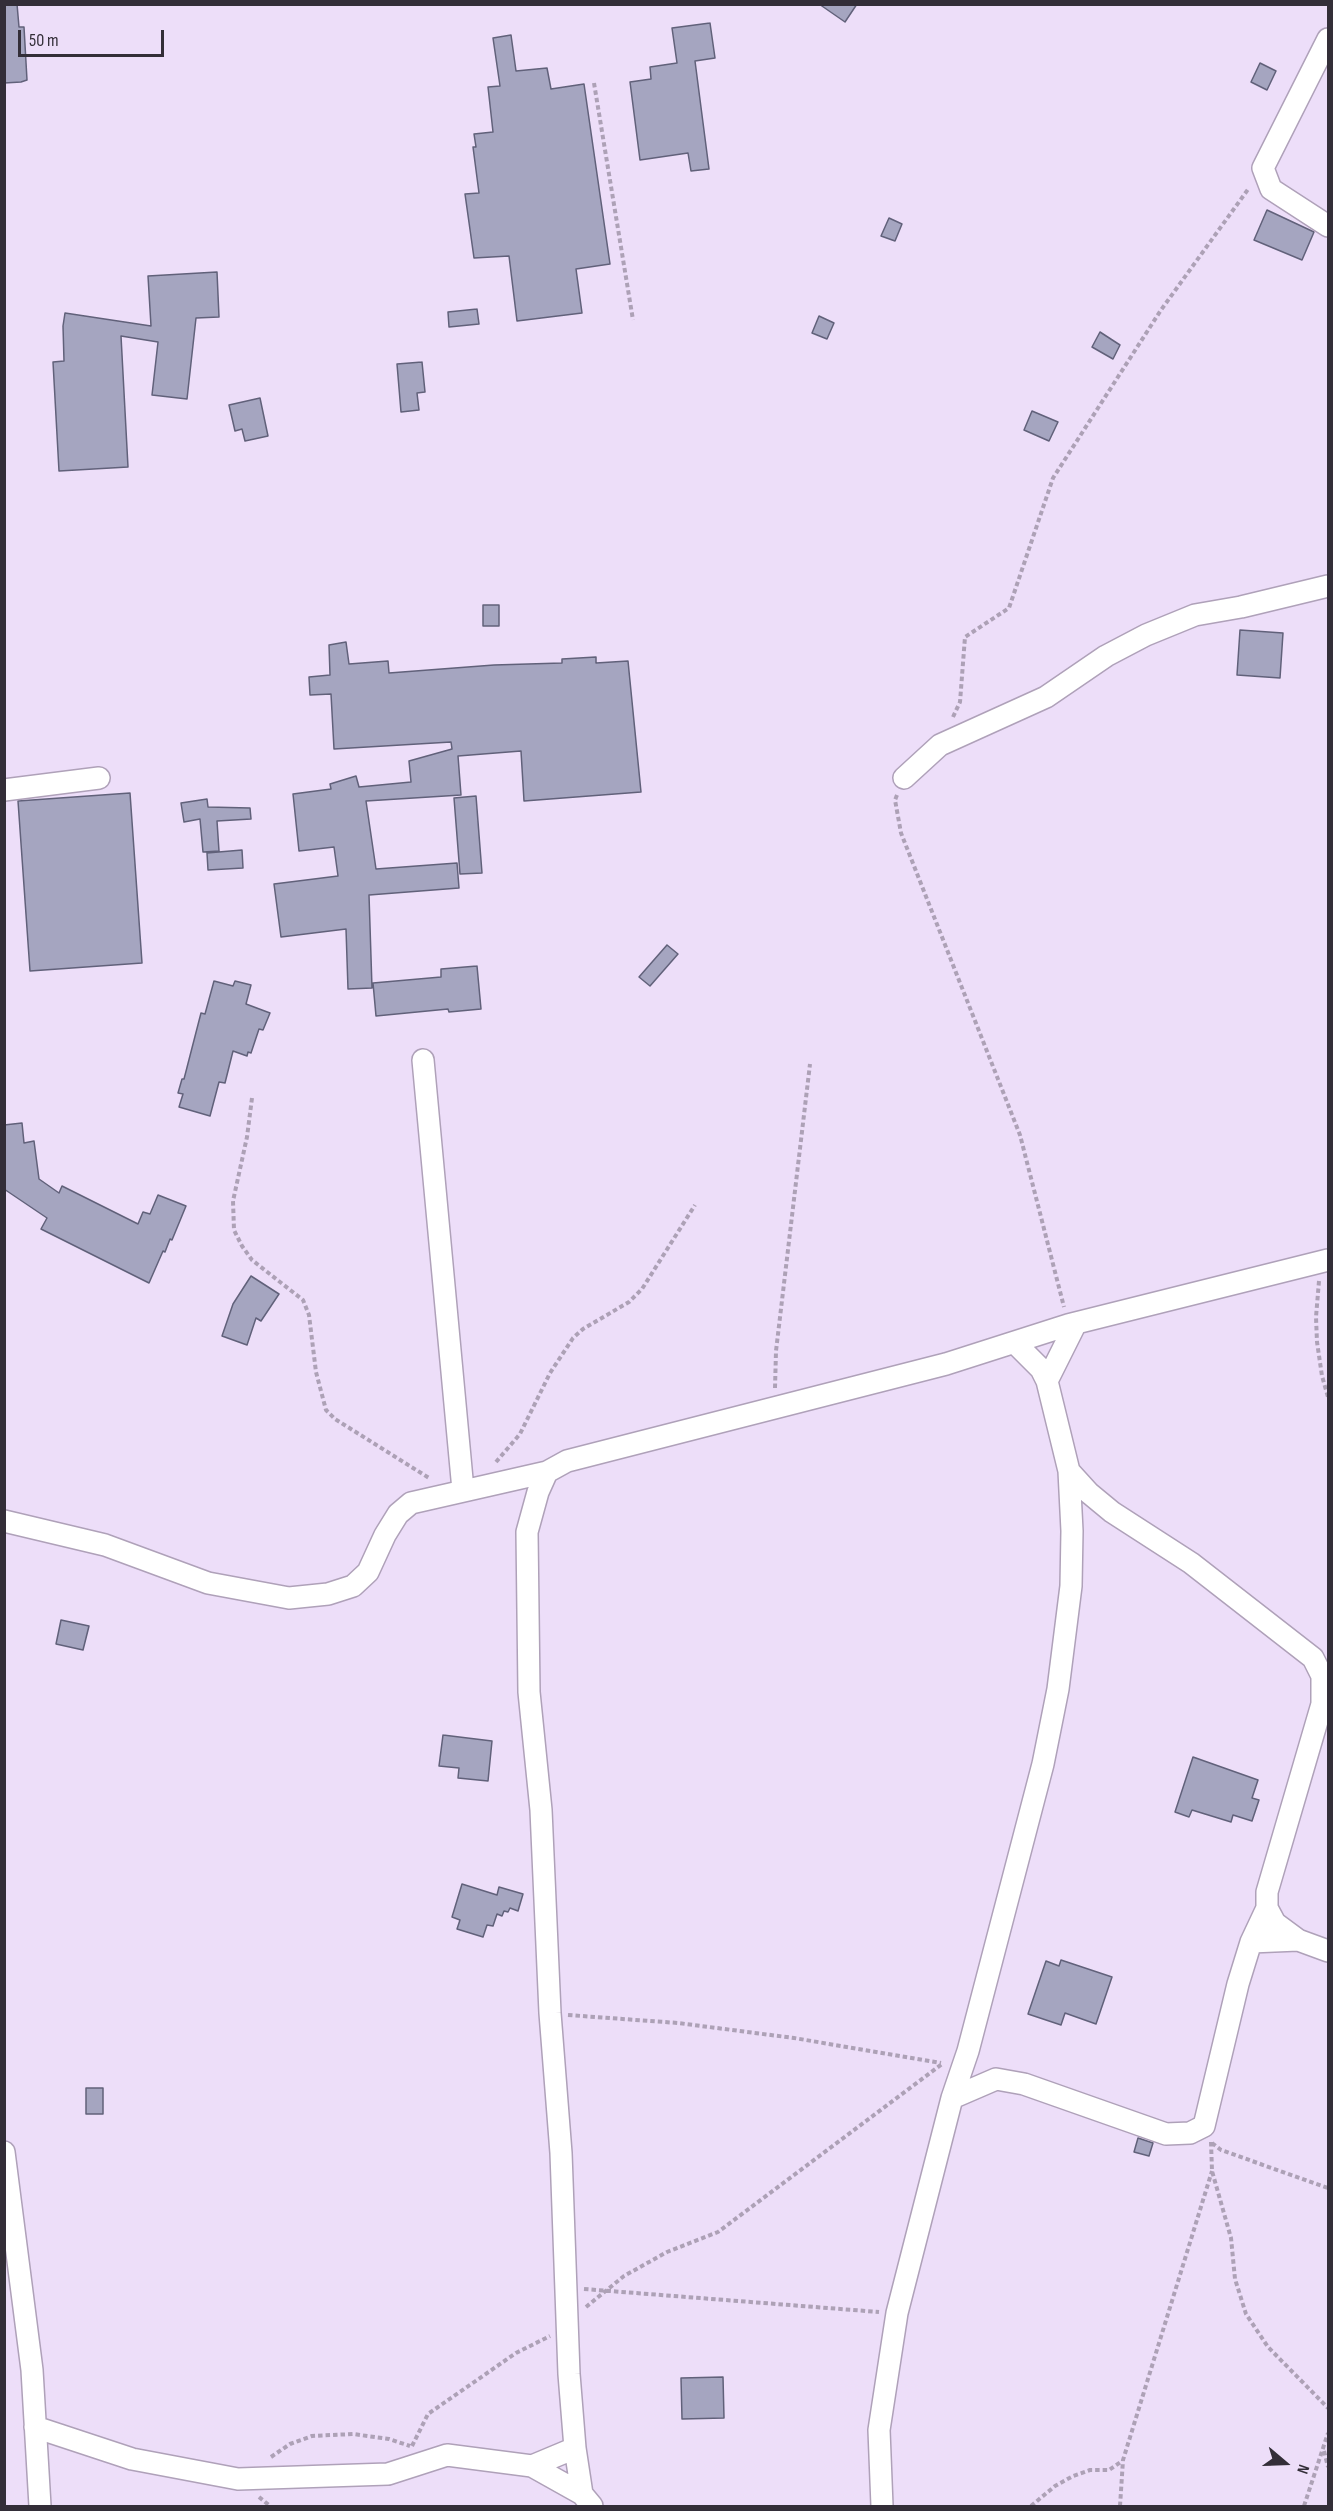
<!DOCTYPE html>
<style>
body{margin:0}
#map{position:relative;width:1333px;height:2511px;overflow:hidden;background:#eddef9;font-family:"Sofia Sans Condensed",sans-serif}
canvas{display:block}
.frame{position:absolute;inset:0;border:6px solid #332e38;pointer-events:none}
.north{position:absolute;left:1255px;top:2433px;width:60px;height:60px;-webkit-text-stroke:4px #eddef9;paint-order:stroke;rotate:109deg;font-size:16px;font-weight:700;line-height:24px;text-align:center;color:#332e38}
.north::after{content:'';display:block;margin:auto;width:21px;height:27px;background:#332e38;clip-path:polygon(50% 0,100% 100%,50% 72%,0 100%)}
.scale{position:absolute;left:18px;top:30px;width:146px;height:27px;box-sizing:border-box;border:3px solid #332e38;border-top:0;padding-left:8px;font-size:18px;line-height:21px;white-space:nowrap;color:#332e38;-webkit-text-stroke:4px #eddef9;paint-order:stroke}
</style>
<div id="map">
<canvas width="1333" height="2511"></canvas>
<div class="frame"></div>
<div class="north">N</div>
<div class="scale">50 m</div>
</div>
<script>
const ctx = document.querySelector('canvas').getContext('2d');
ctx.lineJoin = 'round';
function paint(path, color) {
  ctx.fillStyle = color;
  ctx.fill(path, 'evenodd');
}
function poly(rows) {
  const path = new Path2D();
  for (const r of rows) {
    path.moveTo(r[0], r[1]);
    for (let i = 2; i < r.length; i += 2) path.lineTo(r[i], r[i + 1]);
  }
  return path;
}
function trace(path, color, width, dash) {
  ctx.strokeStyle = color;
  ctx.lineWidth = width;
  ctx.lineCap = dash ? 'butt' : 'round';
  ctx.setLineDash(dash || []);
  ctx.stroke(path);
}
const building = poly([
 [4,4,17,4,19,27,24,27,27,80,21,82,4,83,4,4],
 [819,4,857,4,845,22,819,4],
 [710,23,715,58,695,61,709,169,691,171,688,153,640,160,630,82,651,79,650,67,677,63,672,28,710,23],
 [511,35,516,71,547,68,551,89,584,84,610,264,576,269,582,313,517,321,509,256,474,258,465,194,479,193,473,147,476,147,474,134,493,132,488,87,500,86,493,38,511,35],
 [1260,63,1276,71,1267,90,1251,82,1260,63],
 [1267,210,1314,232,1302,260,1254,240,1267,210],
 [889,218,902,224,895,241,881,236,889,218],
 [217,272,219,317,196,318,187,399,152,395,158,342,121,336,128,467,59,471,53,362,64,361,63,326,65,313,151,326,148,276,217,272],
 [477,309,479,324,449,327,448,312,477,309],
 [819,316,834,323,827,339,812,333,819,316],
 [1100,332,1120,345,1113,359,1092,347,1100,332],
 [422,362,425,392,417,393,419,410,401,412,397,364,422,362],
 [260,398,268,436,245,441,242,429,235,431,229,405,260,398],
 [1032,411,1058,422,1049,441,1024,430,1032,411],
 [483,605,499,605,499,626,483,626,483,605],
 [1240,630,1283,633,1280,678,1237,675,1240,630],
 [346,642,349,664,388,661,389,673,494,665,562,663,562,659,596,657,596,663,628,661,641,792,524,801,521,751,458,756,461,795,366,801,376,869,457,863,459,888,369,895,372,988,348,989,346,929,281,937,274,884,338,876,334,847,299,851,293,794,331,789,330,784,356,776,359,787,411,782,409,761,452,749,451,742,334,749,331,694,310,695,309,677,330,675,329,645,346,642],
 [130,793,142,963,30,971,18,801,130,793],
 [476,796,482,873,460,874,454,798,476,796],
 [207,799,208,807,250,808,251,819,217,821,219,851,203,852,200,819,184,822,181,803,207,799],
 [242,850,243,868,208,870,207,853,242,850],
 [667,945,678,954,650,986,639,977,667,945],
 [477,966,481,1009,449,1012,448,1009,376,1016,373,983,441,977,441,969,477,966],
 [214,981,233,986,235,981,251,985,246,1004,270,1013,263,1030,259,1029,251,1053,248,1052,247,1056,233,1051,225,1083,219,1082,210,1116,179,1107,183,1094,178,1093,182,1079,184,1079,201,1013,205,1014,214,981],
 [22,1123,24,1143,34,1141,39,1179,59,1193,62,1186,138,1224,143,1212,150,1214,158,1195,186,1206,172,1240,170,1239,165,1252,163,1251,149,1283,41,1229,47,1218,4,1189,4,1125,22,1123],
 [251,1276,279,1294,261,1321,256,1318,247,1345,222,1336,233,1304,251,1276],
 [61,1620,89,1626,83,1650,56,1644,61,1620],
 [443,1735,492,1741,488,1781,458,1778,459,1768,439,1766,443,1735],
 [1193,1757,1258,1780,1252,1798,1259,1800,1252,1821,1233,1815,1231,1822,1192,1810,1189,1817,1175,1812,1193,1757],
 [462,1884,497,1895,499,1887,523,1894,518,1911,510,1908,508,1912,504,1911,502,1916,497,1914,493,1926,487,1925,483,1937,457,1929,460,1920,452,1917,462,1884],
 [1061,1960,1112,1977,1096,2024,1065,2013,1061,2025,1028,2014,1046,1961,1059,1966,1061,1960],
 [86,2088,103,2088,103,2114,86,2114,86,2088],
 [1138,2138,1153,2143,1149,2156,1134,2152,1138,2138],
 [723,2377,724,2418,682,2419,681,2378,723,2377]
]);
const path = poly([
 [594,83,633,320],
 [953,717,960,702,965,637,1009,608,1053,478,1161,310,1249,188],
 [897,795,895,800,901,833,1020,1135,1064,1307],
 [252,1098,247,1137,233,1201,234,1230,242,1246,252,1260,303,1300,309,1315,316,1372,326,1410,335,1419,429,1478],
 [1319,1281,1316,1317,1317,1342,1322,1376,1328,1397],
 [775,1388,776,1351,810,1064],
 [496,1462,520,1434,550,1373,573,1338,583,1329,629,1302,642,1289,695,1205],
 [568,2015,678,2023,794,2038,941,2063],
 [1211,2142,1212,2171,1231,2238,1235,2279,1246,2314,1268,2347,1328,2408],
 [1212,2143,1221,2150,1328,2188],
 [584,2289,879,2312],
 [586,2307,624,2276,667,2252,718,2232,942,2064],
 [412,2446,428,2414,516,2353,550,2336],
 [1324,2451,1328,2467],
 [271,2457,290,2444,312,2436,353,2434,389,2439,410,2446],
 [259,2497,270,2506],
 [1031,2506,1055,2486,1073,2476,1090,2470,1109,2470,1122,2461],
 [1120,2506,1123,2460,1212,2171],
 [1304,2506,1328,2433]
]);
const minor = poly([
 [1328,39,1263,168,1271,189,1328,226],
 [904,778,940,745,1046,697,1106,656,1146,635,1195,615,1241,607,1328,586],
 [4,790,99,778],
 [423,1060,463,1490],
 [1016,1344,1041,1369,1047,1381,1069,1471,1089,1493,1112,1512,1191,1563,1313,1658,1322,1676,1322,1704,1267,1892,1267,1908,1275,1923,1298,1940,1328,1951],
 [1047,1381,1076,1323],
 [4,1521,105,1545,208,1583,289,1598,328,1594,353,1586,368,1572,385,1535,398,1514,411,1503,547,1472],
 [1251,1942,1298,1940],
 [952,2098,996,2079,1024,2084,1166,2134,1190,2133,1204,2126,1238,1984,1251,1942,1267,1908],
 [4,2152,32,2370,40,2506],
 [35,2427,132,2459,238,2479,388,2474,447,2455,532,2466,575,2448],
 [532,2466,582,2494],
 [592,2506,582,2494,575,2448,569,2374,561,2153,550,2013,541,1810,529,1692,527,1532,538,1492,547,1472,567,1461,946,1364,1068,1325,1328,1260],
 [882,2506,879,2430,897,2313,952,2098,968,2051,1043,1764,1058,1689,1071,1586,1072,1531,1069,1471]
]);
paint(building, '#a5a5c0');
trace(building, '#61617a', 1.5);
trace(minor, '#afa1b9', 24);
trace(path, '#ada1b6', 4, [4.5, 3]);
trace(minor, '#fff', 21);
</script>
